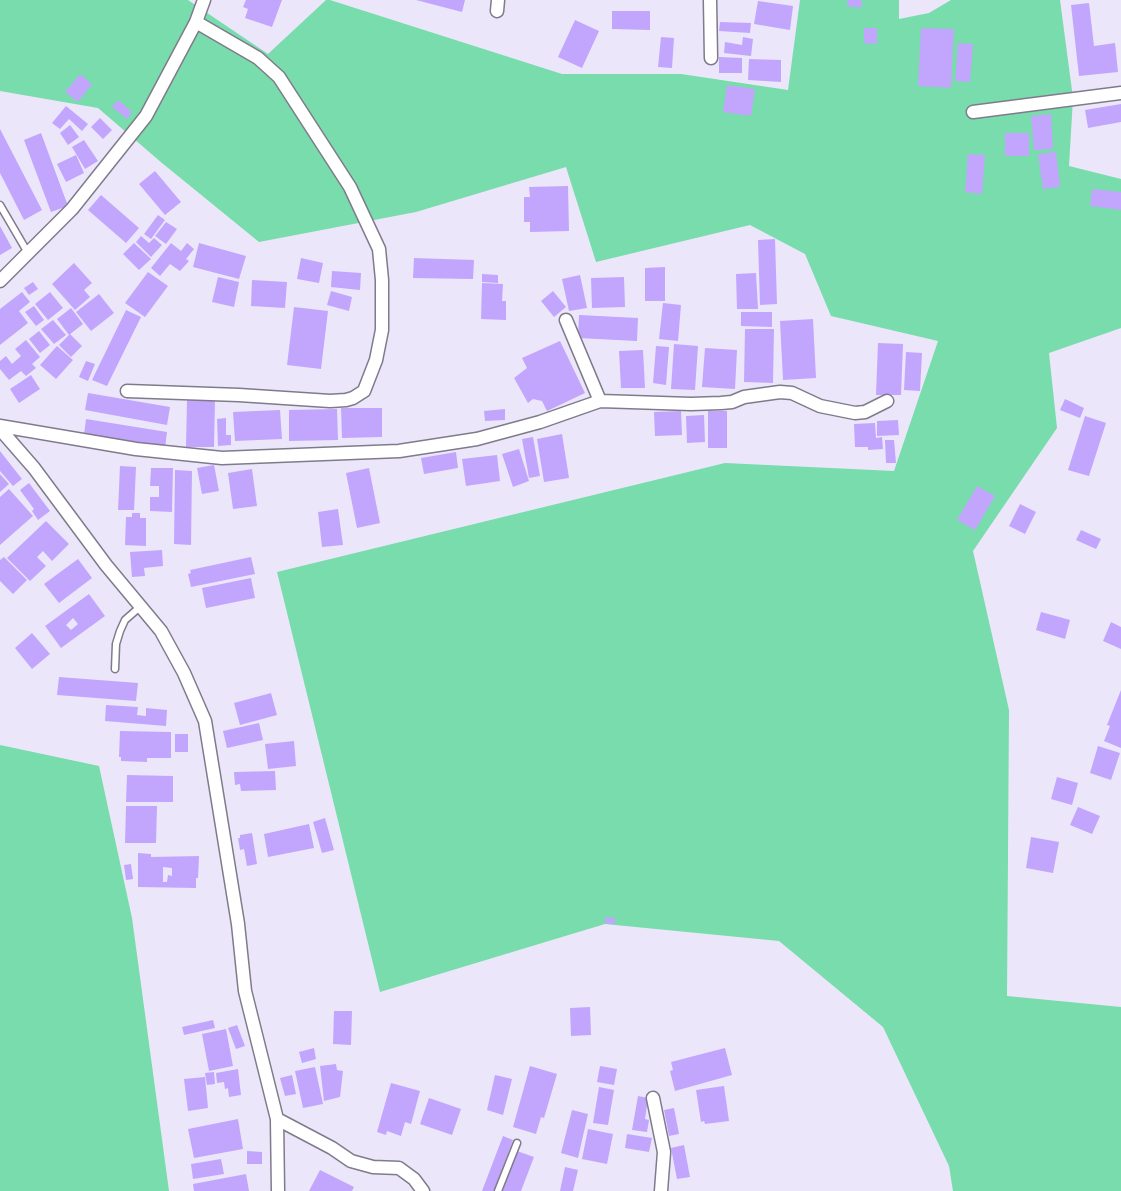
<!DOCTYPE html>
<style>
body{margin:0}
canvas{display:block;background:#ebe6f9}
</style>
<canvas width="1121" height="1191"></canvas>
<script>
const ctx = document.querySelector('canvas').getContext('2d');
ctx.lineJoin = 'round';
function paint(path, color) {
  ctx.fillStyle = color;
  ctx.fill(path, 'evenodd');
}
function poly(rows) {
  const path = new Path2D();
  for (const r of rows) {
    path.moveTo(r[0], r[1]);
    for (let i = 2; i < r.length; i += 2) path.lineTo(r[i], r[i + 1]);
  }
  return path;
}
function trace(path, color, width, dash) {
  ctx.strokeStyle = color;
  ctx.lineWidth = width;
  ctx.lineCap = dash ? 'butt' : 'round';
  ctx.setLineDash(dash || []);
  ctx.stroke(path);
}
const green = poly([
 [0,0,188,0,268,54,326,0,330,0,562,74,681,74,788,90,800,0,899,0,899,19,929,13,951,0,1060,0,1073,98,1069,166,1121,179,1121,328,1049,353,1057,428,973,551,1009,710,1007,996,1121,1007,1121,1191,953,1191,949,1166,883,1027,779,941,605,924,380,992,277,572,725,463,894,471,938,341,831,316,805,254,750,225,596,262,566,167,416,212,259,242,162,163,98,108,0,91],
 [0,745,99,766,132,918,169,1191,0,1191]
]);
const building = poly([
 [246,0,282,0,272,27,245,18,248,9,243,7],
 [416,0,465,0,462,12],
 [848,0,862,0,861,8,847,6],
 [758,1,793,6,790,30,754,24],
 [1089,3,1094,46,1115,43,1118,72,1079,76,1071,5],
 [612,11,650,11,650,30,612,29],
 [575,20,599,31,582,68,558,57],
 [720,22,751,23,750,33,719,31],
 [864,28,877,28,877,44,864,43],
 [921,28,954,29,951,88,918,86],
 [661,37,674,38,672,68,658,67],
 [743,37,753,39,751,56,724,53,725,42,742,45],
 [958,43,973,44,970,82,955,81],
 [719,57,742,58,742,73,719,73],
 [749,59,781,60,781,82,748,80],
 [80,74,92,84,78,102,65,92],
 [727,85,755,89,751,116,723,112],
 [118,100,132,112,127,119,112,107],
 [1121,104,1121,122,1088,128,1085,110],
 [66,106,88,124,82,131,69,119,60,129,52,123],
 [1051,114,1053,149,1034,150,1031,116],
 [100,118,112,130,103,139,91,127],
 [70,125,79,137,68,145,60,133],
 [0,129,42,210,24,220,0,173],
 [41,133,68,206,51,212,24,140],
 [1005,133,1029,133,1029,156,1005,156],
 [84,140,98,161,85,169,72,147],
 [1056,152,1060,187,1043,189,1038,154],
 [968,154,985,155,982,194,965,192],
 [76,155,84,173,66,182,57,164],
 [155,171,181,202,165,215,139,184],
 [568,186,569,231,530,232,530,222,524,222,524,197,530,197,529,187],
 [1092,189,1121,192,1121,210,1090,206],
 [101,195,139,228,126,243,88,210],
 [158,215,165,220,151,239,144,234],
 [166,222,177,229,166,244,155,236],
 [0,226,12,248,0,255],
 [141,236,149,243,154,238,162,245,151,257,136,242],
 [775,239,777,304,760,305,758,240],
 [134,243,151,259,139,270,123,254],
 [171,243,181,251,187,243,194,249,186,259,189,261,180,271,170,264,160,276,151,268],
 [199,243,246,256,239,279,193,267],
 [301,258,323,263,319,283,297,279],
 [414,258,474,260,473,279,413,278],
 [74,263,92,283,84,290,90,297,75,310,52,284],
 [665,267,665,301,645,301,645,268],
 [332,271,361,273,360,290,331,287],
 [148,272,168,286,145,317,125,303],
 [756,273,758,309,737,309,736,274],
 [482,274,498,275,498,283,482,282],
 [580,275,587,308,569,311,562,279],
 [218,277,239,282,234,307,212,302],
 [624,277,625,307,592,308,591,278],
 [252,280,287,282,285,308,251,306],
 [33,282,38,289,29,295,24,288],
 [482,283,503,284,502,301,506,301,506,320,481,319],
 [331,291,352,297,349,311,327,305],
 [553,291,566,307,554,317,541,301],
 [22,292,30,302,19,311,28,323,0,345,0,309],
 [50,292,63,308,48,320,35,304],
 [99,294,114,313,91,331,76,312],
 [663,303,681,305,678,341,659,339],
 [34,306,44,320,36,326,25,312],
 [294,307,328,311,321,369,287,365],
 [71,308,83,324,69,335,57,319],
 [126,310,141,317,107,386,92,380],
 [741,312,772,312,772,327,741,326],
 [579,315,638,318,637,341,578,338],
 [813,319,816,378,783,380,780,321],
 [53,320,66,335,54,344,41,329],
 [745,329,774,329,773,383,744,382],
 [39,331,50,345,40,353,29,339],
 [70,334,82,346,71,357,59,345],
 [26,340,40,357,32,364,36,368,26,376,21,371,9,380,0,369,0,361,6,356,12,364,21,356,15,349],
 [560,341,585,393,547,411,542,401,533,399,528,403,514,378,527,368,522,358],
 [878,343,903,344,901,395,876,395],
 [674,344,698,346,695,390,671,389],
 [57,346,73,360,56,379,40,365],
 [656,346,669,347,666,385,653,383],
 [705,348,737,350,735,389,702,387],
 [643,350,645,388,621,388,619,351],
 [906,352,922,353,920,391,904,390],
 [86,361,95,364,88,381,79,377],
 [31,375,40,389,19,403,10,389],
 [88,393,170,407,167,425,85,410],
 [1065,399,1084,408,1080,418,1060,410],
 [187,400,215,400,214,447,186,447],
 [341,408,382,408,382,437,342,438],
 [337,409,338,440,289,441,289,410],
 [505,409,505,420,485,421,484,411],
 [280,410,282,439,235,441,233,412],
 [681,411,682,435,655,436,654,412],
 [708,411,727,411,727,448,708,448],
 [704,415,705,442,687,443,686,416],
 [1085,416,1106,423,1089,476,1068,470],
 [226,418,226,435,231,435,231,445,218,446,217,419],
 [86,419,167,432,165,448,84,435],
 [898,420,899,435,877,436,877,421],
 [875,423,876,438,882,437,883,449,868,450,868,447,855,447,854,424],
 [562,434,569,478,544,482,537,439],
 [533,437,540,476,529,478,522,439],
 [885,440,894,440,896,463,886,463],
 [519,449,529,481,513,487,502,454],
 [0,451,22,479,13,486,0,471],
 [456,452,458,468,424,474,421,458],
 [497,455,500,481,466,486,462,459],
 [214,465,219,491,202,494,197,468],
 [120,466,136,467,134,510,118,510],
 [151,468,173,468,172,512,150,511,150,497,159,497,159,486,150,486],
 [369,468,380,523,357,528,346,473],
 [252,469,257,506,233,509,228,473],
 [175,470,192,471,191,545,174,544],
 [0,474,9,484,0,492],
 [29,483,50,511,38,520,32,511,34,509,20,490],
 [977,486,995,496,975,530,957,520],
 [9,489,33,516,0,545,0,497],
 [1020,504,1036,512,1025,534,1009,526],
 [338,509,343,545,322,547,318,512],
 [132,513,140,513,140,518,146,518,146,546,125,545,126,517,132,517],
 [46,521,69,544,52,561,43,551,37,557,46,566,30,581,7,558],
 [1081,530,1101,539,1096,549,1076,540],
 [162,550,163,566,144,568,145,576,132,577,130,552],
 [4,557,27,580,13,594,0,581,0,560],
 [251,557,255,574,191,587,188,574,191,573,190,570],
 [78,559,92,578,59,603,44,584],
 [251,578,255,598,206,608,202,588],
 [89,594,105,616,61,648,45,626],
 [73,618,78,624,71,630,66,625],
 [1041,612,1070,620,1065,639,1036,630],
 [1111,622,1121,627,1121,649,1103,641],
 [32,633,50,654,32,669,15,648],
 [59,677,138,683,136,701,57,695],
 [1121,690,1121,748,1104,741,1110,726,1107,725],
 [271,693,277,715,240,725,234,703],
 [106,705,138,707,137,715,146,716,146,708,167,710,166,726,105,721],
 [259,723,263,740,227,748,223,731],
 [120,731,171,732,171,758,147,758,147,762,121,761,121,757,119,757],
 [175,734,188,734,188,752,175,752],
 [294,741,296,766,268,769,265,744],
 [1098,746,1120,753,1111,780,1090,773],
 [275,771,276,790,241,791,240,784,235,785,234,772],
 [127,775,173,776,173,802,126,802],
 [1057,777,1078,783,1072,805,1051,799],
 [126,806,157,806,156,843,125,843],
 [1078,807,1100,816,1092,834,1070,825],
 [325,818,334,850,322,853,313,822],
 [309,824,314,848,268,857,264,834],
 [252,833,257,864,247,866,244,849,240,850,238,838,240,838,240,835],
 [1031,837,1059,842,1053,873,1026,868],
 [138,853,151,854,151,857,199,856,198,878,196,878,196,888,138,887],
 [163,867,172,868,172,876,168,875,167,882,163,882],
 [131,864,133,879,126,880,124,865],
 [605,917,615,918,615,924,605,923],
 [590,1007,591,1035,571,1036,570,1008],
 [334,1011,352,1011,351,1045,333,1044],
 [213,1020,215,1028,184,1035,182,1027],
 [237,1025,245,1046,236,1049,228,1028],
 [226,1029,233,1066,209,1071,202,1034],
 [314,1048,316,1059,302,1063,299,1052],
 [725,1048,732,1075,675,1091,670,1071,673,1070,671,1062],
 [336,1064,337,1070,343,1071,340,1097,324,1101,320,1066],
 [530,1066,557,1074,544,1118,541,1117,536,1134,513,1127],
 [600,1066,617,1069,614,1085,597,1082],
 [315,1067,323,1104,303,1108,295,1071],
 [238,1069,241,1095,229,1097,228,1088,225,1089,224,1082,217,1083,216,1073],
 [214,1072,215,1084,207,1085,205,1073],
 [292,1075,296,1094,285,1096,280,1078],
 [495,1075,512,1079,503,1115,487,1110],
 [205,1077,208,1108,188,1111,184,1079],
 [391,1083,420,1091,411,1124,405,1122,401,1136,387,1131,386,1135,377,1132],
 [724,1086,729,1121,705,1124,704,1121,701,1122,696,1090],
 [599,1087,614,1090,608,1125,593,1123],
 [638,1096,648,1098,645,1119,649,1120,647,1132,632,1130],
 [429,1098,461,1109,452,1135,420,1124],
 [674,1108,679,1134,669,1136,664,1110],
 [572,1110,588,1114,578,1158,561,1153],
 [238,1119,243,1149,194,1158,188,1129],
 [588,1129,613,1134,607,1164,582,1159],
 [627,1134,652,1138,649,1152,625,1148],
 [503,1136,513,1140,494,1191,482,1191],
 [684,1145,690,1177,677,1179,671,1148],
 [247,1151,262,1152,262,1164,247,1164],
 [517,1151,534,1157,521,1191,502,1191],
 [221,1159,224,1174,193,1179,191,1164],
 [565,1167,578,1170,573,1191,560,1191],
 [320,1170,354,1187,352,1191,309,1191],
 [246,1174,249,1191,194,1191,193,1184]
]);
const lane = poly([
 [0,205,28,253],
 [115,669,116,644,120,631,125,620,141,606],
 [498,1191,517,1143]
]);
const street = poly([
 [710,0,711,58],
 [497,11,498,0],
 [973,112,1121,93],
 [0,281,72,209,146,116,196,22,204,0],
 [566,320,600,401],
 [127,391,239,395,330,401,346,400,353,398,364,391,376,360,382,330,382,280,379,249,350,187,279,77,258,58,196,22],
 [0,426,136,449,222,458,399,451,477,439,540,422,600,401,691,404,721,403,732,402,744,397,780,392,792,393,820,406,855,413,865,412,887,401],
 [0,429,34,468,106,565,161,631,184,673,205,721,238,924,245,991,277,1119,278,1191],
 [653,1098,664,1152,661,1191],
 [277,1119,332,1148,351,1161,373,1167,399,1168,414,1179,423,1191]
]);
paint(green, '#78dcac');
paint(building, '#c2a6fd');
trace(lane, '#807b8b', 9);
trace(street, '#807b8b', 15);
trace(lane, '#fff', 6);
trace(street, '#fff', 12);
</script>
